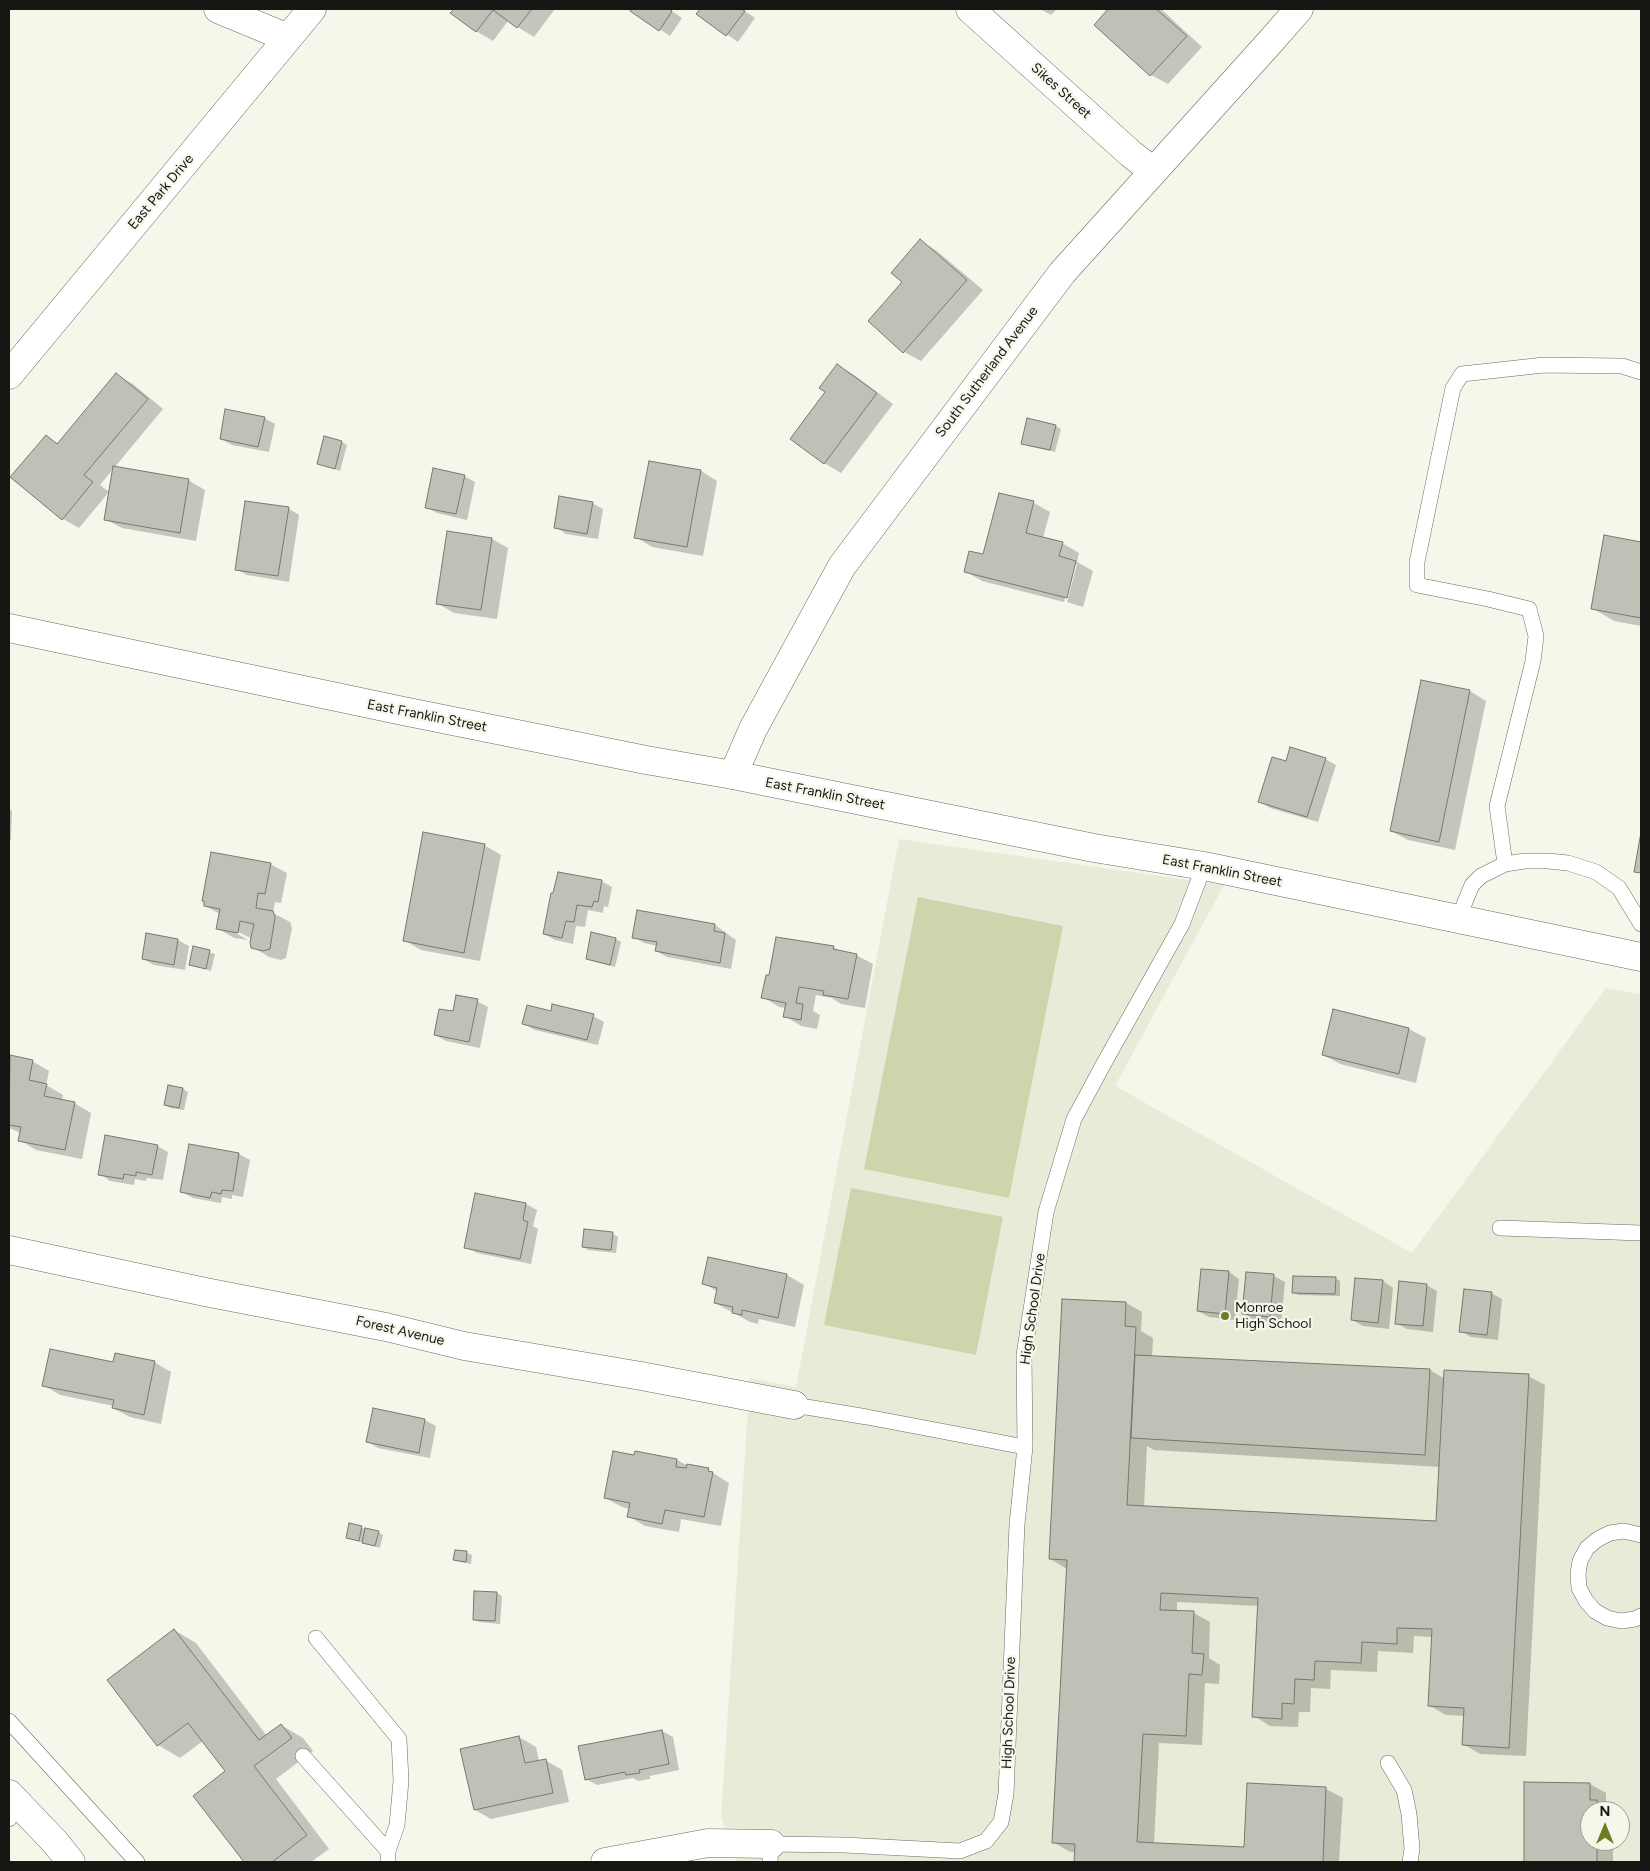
<!DOCTYPE html>
<style>
body{margin:0}
#map{position:relative;width:1650px;height:1871px;overflow:hidden;background:#f5f7eb;font-family:Figtree,sans-serif}
canvas{display:block}
.frame{position:absolute;inset:0;border:10px solid #161713;pointer-events:none}
.north{position:absolute;left:1580px;top:1801px;width:50px;height:50px;box-sizing:border-box;background:#f5f7eb;border:1px solid #9c9d95;border-radius:50%;rotate:0deg;font-size:14px;font-weight:700;line-height:20px;text-align:center;color:#161713}
.north::after{content:'';display:block;margin:auto;width:18px;height:22px;background:#717a25;clip-path:polygon(50% 0,100% 100%,50% 72%,0 100%)}
</style>
<div id="map">
<canvas width="1650" height="1871"></canvas>
<div class="frame"></div>
<div class="north">N</div>
</div>
<script>
const ctx = document.querySelector('canvas').getContext('2d');
ctx.lineJoin = 'round';
function paint(path, color) {
  ctx.fillStyle = color;
  ctx.fill(path, 'evenodd');
}
function poly(rows) {
  const path = new Path2D();
  for (const r of rows) {
    path.moveTo(r[0], r[1]);
    for (let i = 2; i < r.length; i += 2) path.lineTo(r[i], r[i + 1]);
  }
  return path;
}
function trace(path, color, width, dash) {
  ctx.strokeStyle = color;
  ctx.lineWidth = width;
  ctx.lineCap = dash ? 'butt' : 'round';
  ctx.setLineDash(dash || []);
  ctx.stroke(path);
}
function write(font, color, halo, rows, align = 'center') {
  ctx.font = font + ' Figtree,sans-serif';
  ctx.lineWidth = 4.5;
  ctx.setLineDash([]);
  ctx.textBaseline = 'middle';
  ctx.strokeStyle = halo;
  ctx.fillStyle = color;
  for (const [text, x, y, turn = 0] of rows) {
    ctx.save();
    ctx.translate(x, y);
    ctx.rotate((+turn || 0) * Math.PI / 180);
    ctx.textAlign = isNaN(turn) ? turn : align;
    if (halo) ctx.strokeText(text, 0, 0);
    ctx.fillText(text, 0, 0);
    ctx.restore();
  }
}
const built = poly([
 [899,839,1224,885,1115,1086,1412,1253,1606,988,1641,994,1641,1862,736,1862,721,1816,750,1378,796,1387],
 [1590,1811,1620,1811,1620,1841,1590,1841]
]);
const green = poly([
 [918,897,1063,926,1009,1198,864,1169],
 [851,1188,1003,1217,976,1355,824,1325]
]);
const shadow = poly([
 [455,9,555,9,534,37,508,21,493,41,476,31,452,13],
 [633,9,669,9,682,18,670,36,632,11],
 [702,9,742,9,755,18,738,42,698,14],
 [1040,9,1057,9,1051,15],
 [1110,9,1161,9,1202,47,1168,84,1151,75,1095,24],
 [921,241,937,251,983,290,921,361,904,352,904,282],
 [837,365,854,375,893,404,841,473,824,463,827,392],
 [117,375,133,384,163,409,114,468,188,480,205,490,196,541,122,528,105,519,114,468,100,485,109,492,79,528,63,519,46,436,59,444],
 [264,418,275,424,269,452,232,445,221,439],
 [1056,426,1061,429,1055,452,1028,446,1023,443],
 [342,442,347,445,340,471,318,463],
 [701,471,717,481,703,556,652,547,636,537],
 [464,476,475,482,467,520,437,513,426,507],
 [592,503,603,509,598,539,566,534,555,527],
 [1034,503,1050,512,1043,538,1062,543,1079,553,1077,562,1093,571,1083,607,1067,602,1077,564,1074,564,1064,602,982,581,965,571,984,556],
 [288,508,299,515,289,582,247,575,236,569],
 [1605,536,1641,543,1641,626,1614,621,1592,608],
 [492,539,508,548,497,619,454,613,437,603],
 [1470,691,1486,701,1455,850,1408,840,1391,831],
 [1325,759,1336,765,1318,822,1270,808,1260,801,1286,762],
 [9,809,12,811,11,840,9,840],
 [484,845,501,855,480,961,421,950,404,940],
 [270,864,287,873,281,903,275,902,273,913,290,922,292,928,286,958,281,960,269,957,253,947,252,939,233,929,232,931,248,940,234,938,217,928,220,914,205,906],
 [601,881,612,887,608,907,604,906,603,913,588,910,585,927,576,926,573,944,555,940,544,934],
 [715,925,736,940,731,969,667,957,656,951,657,946,644,943,633,937],
 [592,934,616,939,621,942,615,967,592,961,587,958],
 [178,940,189,946,185,970,154,965,143,959],
 [805,941,833,947,842,952,856,955,873,964,865,1008,841,1004,832,998,816,995,813,1011,820,1015,817,1029,801,1026,785,1016,787,1008,779,1007,763,997,770,977],
 [194,948,215,954,211,971,190,964],
 [477,1001,488,1007,480,1048,446,1041,435,1035],
 [1334,1011,1409,1029,1426,1038,1416,1083,1340,1064,1323,1055],
 [552,1012,593,1016,604,1022,598,1045,535,1030,524,1024],
 [11,1057,32,1061,49,1071,46,1085,63,1095,62,1101,74,1103,91,1113,82,1159,36,1150,20,1140,21,1133,9,1128,9,1069],
 [169,1087,183,1089,188,1092,184,1110,170,1108,165,1105],
 [157,1146,168,1152,163,1180,147,1178,146,1181,135,1179,134,1185,110,1181,100,1174],
 [190,1146,239,1154,250,1160,243,1197,232,1195,232,1199,222,1197,221,1203,193,1198,182,1192],
 [476,1195,526,1204,537,1210,533,1226,538,1229,531,1264,477,1253,466,1247],
 [613,1234,618,1237,616,1253,588,1250,583,1247],
 [709,1259,787,1275,804,1285,795,1327,759,1319,758,1324,750,1322,715,1303,718,1292,704,1283],
 [1229,1272,1239,1279,1235,1320,1209,1317,1198,1311],
 [1248,1273,1274,1276,1285,1282,1281,1323,1254,1320,1243,1313],
 [1335,1278,1340,1281,1340,1296,1298,1295,1293,1292],
 [1383,1281,1393,1288,1389,1329,1363,1326,1352,1320],
 [1426,1285,1437,1291,1433,1332,1407,1329,1396,1323],
 [1491,1293,1502,1299,1498,1340,1471,1337,1461,1331],
 [1126,1303,1142,1312,1141,1331,1153,1338,1152,1357,1430,1370,1445,1379,1528,1376,1545,1385,1526,1756,1480,1754,1463,1744,1465,1716,1446,1715,1430,1706,1433,1637,1414,1636,1413,1653,1378,1651,1377,1672,1331,1670,1330,1689,1311,1688,1310,1712,1299,1712,1298,1727,1270,1726,1254,1716,1259,1606,1177,1602,1177,1612,1194,1613,1210,1622,1209,1658,1220,1665,1219,1684,1205,1683,1202,1745,1159,1743,1154,1844,1245,1849,1248,1785,1326,1789,1343,1798,1339,1862,1075,1862,1076,1852,1070,1852,1053,1842,1067,1569,1050,1559],
 [1147,1446,1154,1450,1440,1467,1438,1523,1144,1508],
 [154,1362,171,1372,161,1424,130,1417,113,1408,114,1406,60,1395,43,1385,114,1364],
 [374,1410,425,1420,436,1426,430,1458,378,1448,368,1442],
 [677,1460,688,1466,708,1470,729,1483,721,1526,681,1519,679,1532,645,1526,628,1516,630,1509,622,1507,605,1498],
 [350,1525,378,1532,383,1535,380,1548,347,1538],
 [467,1553,472,1555,471,1564,460,1562,455,1560],
 [497,1593,502,1596,500,1624,479,1622,474,1619],
 [174,1630,196,1643,267,1736,281,1725,303,1738,313,1751,276,1779,329,1849,311,1862,246,1862,195,1796,227,1772,203,1741,180,1758,158,1745,109,1680],
 [662,1731,673,1737,679,1770,650,1776,650,1779,638,1781,633,1778,597,1785,586,1779],
 [519,1737,536,1747,539,1761,545,1760,562,1770,569,1802,491,1819,475,1810],
 [1525,1783,1590,1784,1606,1793,1606,1806,1613,1811,1590,1811,1590,1841,1613,1841,1613,1862,1525,1862]
]);
const building = poly([
 [454,9,532,9,517,28,493,10,476,32,450,13,454,9],
 [631,9,669,9,672,11,659,31,630,11,631,9],
 [700,9,741,9,745,11,726,36,696,14,700,9],
 [1108,9,1156,9,1187,36,1150,76,1094,25,1108,9],
 [920,239,967,280,903,353,868,321,902,282,891,273,920,239],
 [837,364,877,393,824,464,790,439,825,392,819,388,837,364],
 [116,373,148,399,84,475,93,482,62,520,10,477,46,435,57,444,116,373],
 [225,409,265,417,258,447,220,439,225,409],
 [1027,418,1056,425,1050,450,1021,444,1027,418],
 [324,436,342,441,335,469,317,464,324,436],
 [649,461,701,470,687,547,634,538,649,461],
 [113,466,189,479,180,533,104,520,113,466],
 [433,468,465,475,456,514,425,508,433,468],
 [999,493,1034,501,1026,533,1063,542,1059,556,1076,561,1067,598,964,572,969,551,983,554,999,493],
 [559,496,593,502,587,534,554,528,559,496],
 [245,501,289,507,278,576,235,570,245,501],
 [447,531,492,538,481,610,436,604,447,531],
 [1604,535,1641,542,1641,618,1591,609,1604,535],
 [1421,680,1470,690,1439,842,1390,831,1421,680],
 [1290,747,1326,758,1307,817,1258,802,1272,757,1286,761,1290,747],
 [423,832,485,844,464,953,403,941,423,832],
 [1641,832,1641,873,1634,872,1641,832],
 [211,852,271,863,265,894,258,893,256,908,273,911,275,917,270,949,263,951,251,948,250,942,254,924,240,921,238,933,216,929,220,909,204,906,204,901,202,901,211,852],
 [558,872,602,880,598,902,594,901,592,907,577,905,574,922,566,921,562,938,543,934,551,893,553,893,558,872],
 [637,910,715,924,714,931,725,933,720,963,655,951,657,942,632,938,637,910],
 [591,932,616,938,610,965,586,959,591,932],
 [146,933,178,939,174,965,142,959,146,933],
 [776,937,834,946,833,949,857,954,848,999,823,995,824,991,799,987,796,1003,803,1004,801,1020,783,1017,786,1003,761,998,766,975,769,975,776,937],
 [193,946,210,950,206,969,189,965,193,946],
 [456,995,478,999,469,1042,434,1035,439,1009,453,1011,456,995],
 [552,1004,594,1014,587,1040,522,1024,527,1005,551,1011,552,1004],
 [1333,1009,1409,1028,1399,1074,1322,1055,1333,1009],
 [10,1055,33,1060,29,1080,47,1084,44,1096,75,1102,65,1150,18,1141,21,1127,9,1125,10,1055],
 [168,1085,183,1088,179,1108,164,1105,168,1085],
 [105,1135,158,1145,152,1175,136,1172,136,1176,124,1174,123,1179,98,1175,105,1135],
 [189,1144,239,1153,233,1191,222,1190,221,1194,212,1192,210,1198,180,1192,189,1144],
 [475,1193,526,1203,523,1220,528,1222,520,1259,464,1248,475,1193],
 [584,1229,613,1232,611,1250,582,1247,584,1229],
 [708,1257,787,1274,778,1318,742,1310,742,1315,732,1313,733,1307,714,1303,717,1288,702,1284,708,1257],
 [1201,1269,1229,1271,1225,1314,1197,1311,1201,1269],
 [1246,1272,1274,1274,1270,1317,1242,1314,1246,1272],
 [1293,1276,1336,1277,1335,1294,1292,1293,1293,1276],
 [1355,1278,1383,1280,1378,1323,1351,1320,1355,1278],
 [1399,1281,1427,1284,1423,1326,1395,1324,1399,1281],
 [1464,1289,1492,1292,1487,1335,1459,1332,1464,1289],
 [1062,1299,1126,1302,1125,1326,1136,1327,1127,1505,1436,1521,1444,1370,1529,1374,1509,1748,1462,1745,1464,1708,1428,1706,1432,1629,1397,1628,1397,1644,1362,1642,1361,1663,1315,1661,1314,1680,1295,1679,1294,1704,1282,1703,1282,1719,1252,1717,1258,1598,1161,1593,1160,1610,1194,1611,1192,1653,1204,1654,1202,1675,1189,1674,1186,1736,1143,1734,1137,1842,1244,1847,1247,1783,1326,1787,1323,1862,1074,1862,1075,1844,1052,1843,1067,1560,1049,1559,1062,1299],
 [50,1349,113,1362,115,1353,155,1361,144,1415,112,1408,114,1400,42,1386,50,1349],
 [1135,1355,1430,1369,1425,1455,1131,1438,1135,1355],
 [373,1408,425,1419,419,1453,366,1442,373,1408],
 [613,1451,634,1455,635,1451,677,1459,676,1467,686,1468,687,1464,709,1468,708,1471,713,1472,704,1517,665,1510,662,1524,627,1517,630,1503,604,1498,613,1451],
 [349,1523,362,1526,359,1541,346,1538,349,1523],
 [365,1528,379,1531,375,1546,362,1543,365,1528],
 [455,1550,467,1551,466,1562,453,1560,455,1550],
 [474,1591,497,1592,495,1621,473,1620,474,1591],
 [174,1629,259,1740,281,1724,292,1738,254,1766,307,1835,272,1862,244,1862,193,1796,225,1771,188,1723,157,1746,107,1680,174,1629],
 [662,1730,669,1764,639,1770,640,1773,626,1775,625,1772,585,1780,578,1746,662,1730],
 [519,1736,525,1763,546,1759,553,1793,474,1810,460,1749,519,1736],
 [1524,1782,1590,1783,1590,1800,1597,1800,1597,1811,1590,1811,1590,1841,1597,1841,1597,1862,1524,1862,1524,1782]
]);
const service = poly([
 [1505,864,1497,806,1533,661,1536,636,1529,609,1488,599,1417,585,1417,562,1453,388,1462,374,1544,365,1622,366,1641,372],
 [1458,919,1472,885,1481,876,1505,864,1525,861,1548,861,1568,863,1596,872,1619,888,1641,924],
 [1500,1228,1641,1233],
 [794,1405,867,1417,1025,1447],
 [1641,1535,1624,1531,1610,1533,1598,1539,1587,1548,1580,1561,1578,1574,1579,1588,1586,1601,1595,1611,1607,1618,1621,1621,1635,1619,1641,1616],
 [316,1638,399,1739,401,1781,397,1825,388,1851,388,1862],
 [9,1721,137,1862],
 [303,1756,388,1851],
 [1388,1763,1404,1790,1409,1814,1412,1849,1410,1862],
 [9,1819,19,1804],
 [770,1862,771,1844,844,1845,960,1851,986,1841,1001,1822,1006,1794,1017,1524,1025,1447,1024,1355,1046,1212,1074,1119,1103,1065,1182,924,1204,866]
]);
const minor = poly([
 [218,9,288,38],
 [970,9,1131,154,1153,171],
 [9,375,312,9],
 [733,775,753,729,842,566,1062,273,1271,41,1299,9],
 [9,1250,205,1292,386,1327,464,1346,641,1376,794,1405],
 [9,1794,55,1842,71,1862],
 [605,1862,708,1843,771,1844]
]);
const secondary = poly([
 [9,628,403,711,646,760,733,775,1094,848,1204,866,1641,957]
]);
const markers = [
 [1225,1316,5,"#717a25"]
];
const streetNames = [
 ["Sikes Street",1061,91,42],
 ["East Park Drive",161,192,-50],
 ["South Sutherland Avenue",987,372,-53],
 ["East Franklin Street",427,716,11],
 ["East Franklin Street",825,794,11],
 ["East Franklin Street",1222,871,11],
 ["High School Drive",1033,1309,-82],
 ["Forest Avenue",400,1331,13],
 ["High School Drive",1009,1713,-88]
];
const poiNames = [
 ["Monroe",1235,1308],
 ["High School",1235,1324]
];
paint(built, '#e8ebd8');
paint(green, '#ced5ad');
paint(shadow, '#0003');
paint(building, '#bfc1b6');
trace(building, '#77796f', 1);
trace(service, '#696b61', 16);
trace(minor, '#696b61', 29);
trace(secondary, '#696b61', 29);
trace(service, '#fff', 15);
trace(minor, '#fff', 28);
trace(secondary, '#fff', 28);
for (const [x, y, r, color] of markers) {
  const dot = new Path2D();
  dot.arc(x, y, r, 0, 2 * Math.PI);
  ctx.fillStyle = color;
  ctx.fill(dot);
  trace(dot, '#f5f7eb', 2);
}
write('14px', '#161713', '#f5f7eb', streetNames);
write('14px', '#161713', '#f5f7eb', poiNames, 'left');
</script>
